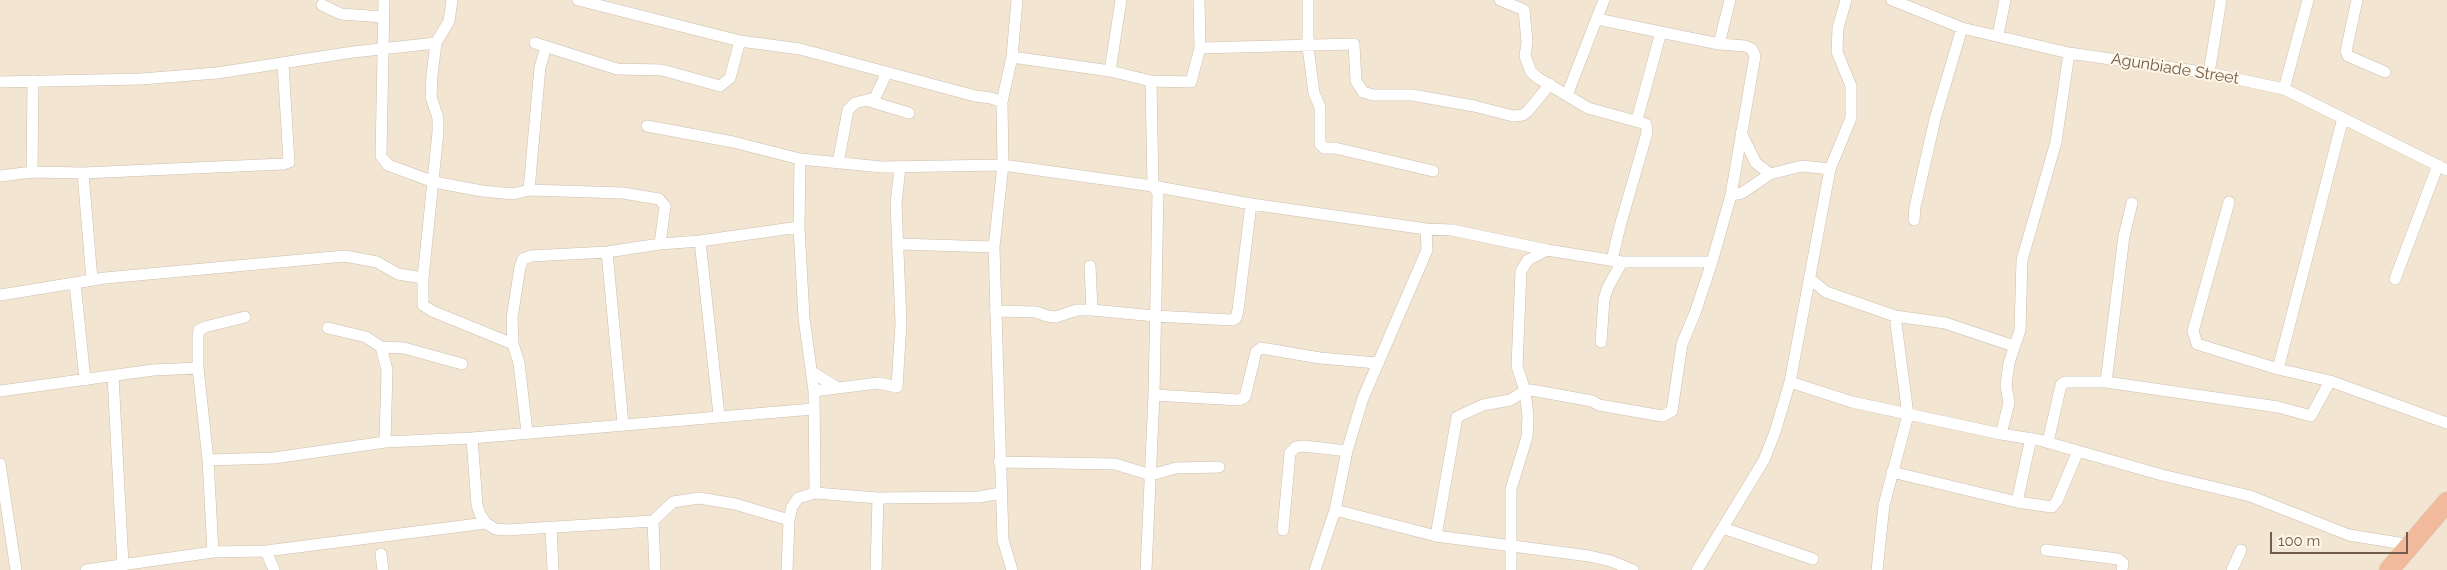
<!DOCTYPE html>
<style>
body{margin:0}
#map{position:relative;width:2447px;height:570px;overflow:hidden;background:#fbf3e3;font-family:Raleway,sans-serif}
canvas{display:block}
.scale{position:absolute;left:2270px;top:532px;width:138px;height:22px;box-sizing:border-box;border:2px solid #715b4a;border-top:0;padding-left:6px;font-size:15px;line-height:18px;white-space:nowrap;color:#715b4a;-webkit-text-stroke:4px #fef7e8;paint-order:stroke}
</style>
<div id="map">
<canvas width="2447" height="570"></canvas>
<div class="scale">100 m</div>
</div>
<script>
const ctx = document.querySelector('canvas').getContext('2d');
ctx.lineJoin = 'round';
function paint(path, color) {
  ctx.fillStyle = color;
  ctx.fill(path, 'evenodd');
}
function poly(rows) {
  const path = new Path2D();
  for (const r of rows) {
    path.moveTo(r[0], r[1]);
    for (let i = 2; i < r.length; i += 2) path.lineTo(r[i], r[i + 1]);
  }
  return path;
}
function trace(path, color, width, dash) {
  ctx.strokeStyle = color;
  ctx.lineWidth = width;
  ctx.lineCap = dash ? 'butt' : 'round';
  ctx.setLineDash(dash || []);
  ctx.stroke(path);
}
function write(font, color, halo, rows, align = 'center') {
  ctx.font = font + ' Raleway,sans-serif';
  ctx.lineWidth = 4;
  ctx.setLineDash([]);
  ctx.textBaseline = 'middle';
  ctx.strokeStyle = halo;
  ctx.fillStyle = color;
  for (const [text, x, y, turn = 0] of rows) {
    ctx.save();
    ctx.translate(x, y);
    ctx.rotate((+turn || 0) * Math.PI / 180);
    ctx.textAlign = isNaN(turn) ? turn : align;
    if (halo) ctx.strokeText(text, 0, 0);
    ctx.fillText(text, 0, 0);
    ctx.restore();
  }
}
const residential = poly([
 [0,0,2447,0,2447,570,0,570]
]);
const street = poly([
 [384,0,381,156,388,165,434,182,482,191,513,194,529,190,623,193,659,199,665,206,660,244,700,241,799,227],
 [452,0,449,21,436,43,432,75,431,97,438,118,438,132,423,278,423,305,432,311,513,344],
 [578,0,740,41,800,49,975,96,991,98,1002,102],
 [1308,0,1308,47,1314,93,1320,107,1320,144,1324,148,1335,148,1433,171],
 [1500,0,1524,10,1527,42,1525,56,1531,72,1538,78,1588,108,1646,124,1647,133,1620,226,1612,260],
 [1892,0,1962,28,2069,53,2209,73,2284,89,2447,170],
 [2357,0,2346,51,2348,56,2385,72],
 [322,5,341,14,383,17],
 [1998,35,2005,0],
 [535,43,617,69,662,70,720,86,730,78,740,41],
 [1719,44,1730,0],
 [1200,48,1354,44,1356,81,1363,92,1373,95,1412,95,1474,106,1513,116,1523,115,1528,111,1550,84],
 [1012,57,1110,71,1151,81,1191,82,1200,48,1199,0],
 [1110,71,1121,0],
 [2209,73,2221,0],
 [0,82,141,79,217,73,353,52,436,43],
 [2284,89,2308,0],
 [1567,95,1604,0],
 [869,101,909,113],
 [1637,120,1661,32],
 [647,126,733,142,800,159,882,167,1003,165,1153,186,1251,204,1426,229,1452,230,1547,250,1622,262,1712,262],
 [1741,133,1756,163,1770,174],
 [800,159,799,227,804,318,814,391,815,493],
 [838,163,848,110,855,103,875,98,887,72],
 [32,172,33,81],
 [83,173,92,280],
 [0,176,32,172,83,173,283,164,289,162,283,64],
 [529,190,540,67,546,47],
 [1731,195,1742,193,1770,174,1802,166,1830,169],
 [2229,202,2193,331,2197,344,2278,369,2330,381,2447,423],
 [1914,220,1915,207,1935,119,1962,28],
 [700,241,719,415],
 [899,244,994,247],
 [607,252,623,424],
 [1090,266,1092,310],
 [1809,278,1826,292,1895,316,1945,323,2014,346],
 [2395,279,2438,165],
 [75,283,85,380],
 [0,295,105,278,345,256,377,262,398,274,423,278],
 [995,311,1036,312,1047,316,1056,317,1077,310,1092,310,1155,316,1232,320,1236,318,1238,310,1251,204],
 [328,328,366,337,381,347,387,370,385,442],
 [1601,342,1604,299,1608,287,1622,262],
 [381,347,404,348,462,364],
 [2278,369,2343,118],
 [812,372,838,388],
 [113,376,123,565],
 [1790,382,1852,402,2001,434,2039,440,2162,475,2250,496,2349,535,2411,545],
 [2106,382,2124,236,2132,203],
 [0,391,153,370,198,368],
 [814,391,878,383,897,387,901,323,896,204,900,167],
 [1154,395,1239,400,1245,397,1256,352,1261,348,1320,358,1377,363],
 [527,432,519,363,513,344,512,318,520,267,523,259,531,256,607,252,660,244],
 [2001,434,2009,403,2006,385,2009,363,2020,330,2022,260,2056,142,2069,53],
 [472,438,477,505,480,514,486,523,495,529,506,530,653,521,673,502,699,498,735,504,789,520,792,507,798,498,815,493,878,498,979,497,1001,493],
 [2048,442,2061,385,2065,382,2106,382,2278,407,2311,416,2330,381],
 [208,460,274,458,385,442,472,438,813,409],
 [999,462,1115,464,1151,475,1176,468,1219,467],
 [0,464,16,570],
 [1892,472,2017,502,2052,507,2057,501,2078,451],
 [2017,502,2031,438],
 [1335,510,1436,536,1589,556,1611,561,1633,570],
 [653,521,655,570],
 [551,527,553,570],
 [1723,528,1813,559],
 [1283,530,1290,453,1296,447,1304,446,1347,451],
 [1436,536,1457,417,1483,405,1510,400,1525,391,1531,390,1592,401,1599,405,1662,416,1672,411,1682,344,1695,313,1712,262,1731,195,1755,56,1752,49,1745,46,1719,44,1597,19],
 [2046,550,2118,559,2123,563,2122,570],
 [266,551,274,570],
 [213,552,208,460,198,368,198,335,199,330,205,327,245,317],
 [381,554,383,570],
 [86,570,213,552,266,551,486,523],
 [787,570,789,520],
 [876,570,878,498],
 [1012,570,1003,540,994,247,1003,165,1002,102,1012,57,1017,0],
 [1146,570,1154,395,1158,193,1153,186,1151,81],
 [1315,570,1335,510,1347,451,1363,398,1427,250,1426,229],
 [1511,570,1511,489,1527,437,1528,416,1525,391,1517,366,1521,271,1528,260,1547,250],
 [1697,570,1764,460,1775,432,1790,382,1830,169,1851,118,1851,86,1837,52,1838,28,1846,0],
 [1877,570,1884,505,1908,415,1895,316],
 [2232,570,2241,550]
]);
const highway = poly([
 [2389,570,2447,502]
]);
const streetNames = [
 ["Agunbiade Street",2175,69,9]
];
paint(residential, '#f2e6d2');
trace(street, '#cdbead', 12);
trace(highway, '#dad4d0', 21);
trace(street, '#fff', 11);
trace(highway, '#f2ba9d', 20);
write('16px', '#715b4a', '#fef7e8', streetNames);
</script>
